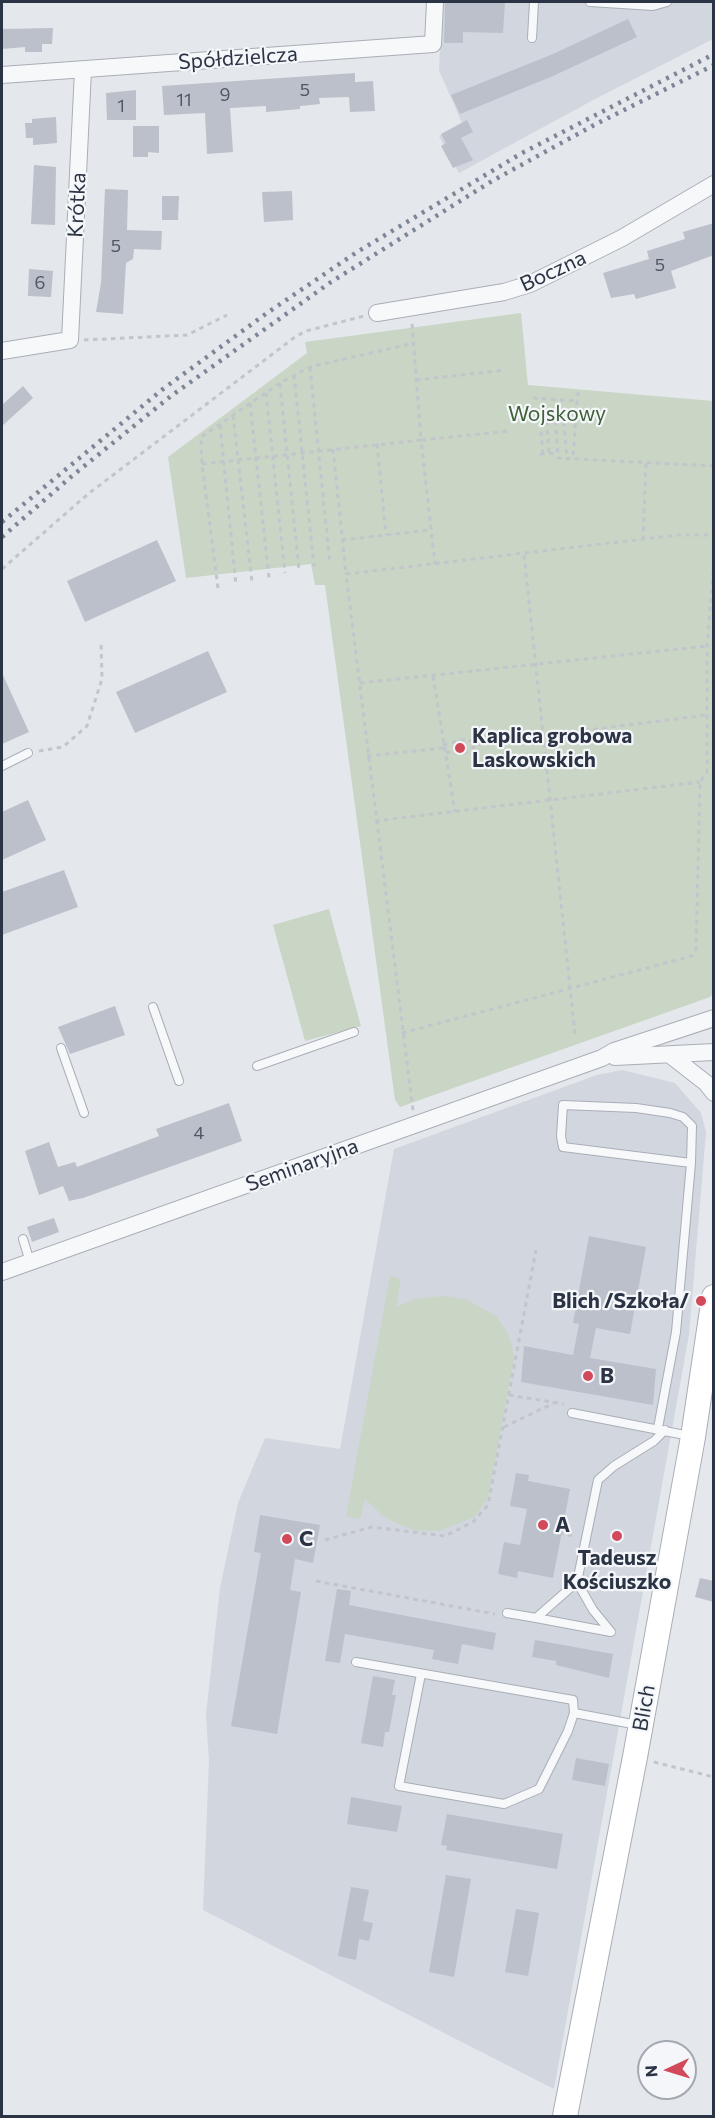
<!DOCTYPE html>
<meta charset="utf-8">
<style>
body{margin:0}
#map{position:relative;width:715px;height:2118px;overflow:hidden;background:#e4e7ec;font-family:Commissioner,sans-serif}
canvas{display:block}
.frame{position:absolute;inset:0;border:3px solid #2b3445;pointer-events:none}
.north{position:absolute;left:637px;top:2040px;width:60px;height:60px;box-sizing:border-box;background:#f4f6f9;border:2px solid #a4a8b1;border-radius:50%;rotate:266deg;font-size:16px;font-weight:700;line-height:24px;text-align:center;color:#2b3445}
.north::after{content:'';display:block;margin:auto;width:21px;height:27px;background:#d1495b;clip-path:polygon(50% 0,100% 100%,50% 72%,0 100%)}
</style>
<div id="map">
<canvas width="715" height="2118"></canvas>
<div class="frame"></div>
<div class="north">N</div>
</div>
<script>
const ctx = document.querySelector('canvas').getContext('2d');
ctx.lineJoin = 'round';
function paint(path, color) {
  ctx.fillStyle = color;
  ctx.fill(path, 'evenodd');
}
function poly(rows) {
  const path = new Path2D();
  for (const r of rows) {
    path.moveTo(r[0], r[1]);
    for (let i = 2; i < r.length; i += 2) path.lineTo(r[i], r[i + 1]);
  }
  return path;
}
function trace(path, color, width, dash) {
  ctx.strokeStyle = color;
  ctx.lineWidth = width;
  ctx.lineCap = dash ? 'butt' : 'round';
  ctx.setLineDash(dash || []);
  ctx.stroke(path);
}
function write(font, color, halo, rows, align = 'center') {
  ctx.font = font + ' Commissioner,sans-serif';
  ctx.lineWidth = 4.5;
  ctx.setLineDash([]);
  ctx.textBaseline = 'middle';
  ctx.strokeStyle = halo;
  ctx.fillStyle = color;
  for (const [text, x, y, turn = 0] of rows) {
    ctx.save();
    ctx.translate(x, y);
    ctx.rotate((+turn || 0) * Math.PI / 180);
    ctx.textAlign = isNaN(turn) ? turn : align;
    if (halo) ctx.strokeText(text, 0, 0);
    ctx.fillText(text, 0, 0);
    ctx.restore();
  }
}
const built = poly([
 [442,2,713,2,713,39,595,99,459,173,439,136,462,123,439,70],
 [622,1070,675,1083,701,1113,706,1132,689,1334,554,2089,203,1910,209,1761,206,1715,220,1588,238,1503,265,1438,340,1449,394,1149,597,1075]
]);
const green = poly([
 [521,313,528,385,713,401,713,993,710,997,400,1107,395,1100,325,585,315,585,311,564,186,578,168,457,307,353,305,342],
 [329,909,361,1026,305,1041,273,925],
 [390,1276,401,1279,396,1307,415,1299,444,1296,465,1299,496,1316,508,1334,512,1346,514,1359,488,1497,475,1517,439,1531,414,1530,396,1523,383,1516,365,1499,360,1519,346,1516]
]);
const building = poly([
 [445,2,505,2,503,33,463,32,463,43,444,43],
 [628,19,637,37,553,76,460,114,451,95,553,54],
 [53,28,52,44,42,44,42,52,25,52,25,47,2,49,2,29],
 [355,73,355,82,373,81,375,111,350,112,349,97,319,98,320,104,300,106,300,109,266,112,266,106,230,108,233,152,207,154,205,113,164,115,162,86],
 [136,90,136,120,107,120,106,93],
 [56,117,57,143,33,145,33,138,26,138,25,123,32,123,32,119],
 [467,120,473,132,461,138,473,160,453,168,441,146,446,143,441,134],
 [133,126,159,126,159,153,148,152,148,157,133,157],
 [34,165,56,167,55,225,31,224],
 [105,189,128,190,127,230,162,231,161,250,134,249,133,259,126,263,123,314,96,312,101,283],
 [292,191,293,220,264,222,262,192],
 [162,196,179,196,178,220,162,220],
 [714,223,714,255,671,271,676,288,636,299,634,294,611,298,603,273,649,259,647,251,685,239,683,232],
 [29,269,53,271,51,297,28,296],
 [23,386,33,398,2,426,2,405],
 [157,540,176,581,85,622,67,581],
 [208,651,227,692,135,733,116,692],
 [2,673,29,732,2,744],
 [28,800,46,840,2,860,2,812],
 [64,870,78,907,2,935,2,892],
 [115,1006,125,1035,70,1054,58,1027],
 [229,1103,242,1141,83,1198,69,1201,63,1186,39,1195,25,1151,49,1142,58,1167,75,1162,77,1167,159,1136,156,1129],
 [54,1218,59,1232,32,1242,27,1227],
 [589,1236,646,1247,630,1334,596,1328,590,1358,656,1369,653,1405,521,1382,524,1346,573,1355,579,1324,573,1323],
 [516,1473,529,1475,528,1481,570,1489,553,1578,518,1571,517,1578,498,1574,504,1542,520,1545,527,1509,510,1506],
 [260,1515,320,1525,313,1563,295,1559,290,1590,301,1592,277,1734,231,1726,261,1553,254,1552],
 [700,1578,714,1581,714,1602,695,1597],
 [337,1589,351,1591,349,1605,496,1633,493,1650,462,1644,458,1664,432,1659,434,1650,345,1634,340,1663,325,1661],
 [535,1640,613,1654,609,1678,556,1665,556,1661,532,1657],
 [373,1676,395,1680,392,1695,396,1695,389,1732,385,1732,383,1747,361,1743],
 [576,1758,609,1764,605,1786,572,1780],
 [351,1797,402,1806,397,1832,347,1824],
 [447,1814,563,1834,557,1869,446,1850,447,1846,441,1845],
 [446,1875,471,1879,454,1977,429,1972],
 [351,1887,369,1890,363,1921,373,1923,369,1941,359,1939,356,1960,338,1956],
 [516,1909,539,1913,528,1976,505,1972]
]);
const path = poly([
 [412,324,421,440,510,431],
 [84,340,187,335,227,315],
 [310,367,330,564],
 [294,375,314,566],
 [416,380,506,370],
 [280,384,299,570],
 [266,393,285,573],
 [533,398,577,401],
 [250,403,269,578],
 [546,412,549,453],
 [555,412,558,458,714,466],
 [563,413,567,458],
 [576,414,578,392],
 [233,415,252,582],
 [220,425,236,585],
 [377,444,386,535],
 [333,449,346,574],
 [540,454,557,453],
 [543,454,539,411,576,414,573,458],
 [202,464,421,440,435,564],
 [342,540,430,530],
 [643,540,646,462],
 [524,555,575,1034],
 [2,569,88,494,295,337,306,331,364,316],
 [218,588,202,464,201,437,280,383,310,367,414,343],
 [433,676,455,812],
 [360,683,707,646],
 [443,745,466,739,478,744,707,715],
 [39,751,63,747,87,726,102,679,101,641],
 [446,752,465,753,478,744],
 [367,756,444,748],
 [375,821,700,782],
 [402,1033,692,956,696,949,700,782,707,772,707,646,714,560],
 [413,1110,346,574,678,535,714,535],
 [509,1395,564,1404],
 [504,1427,554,1403],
 [559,1533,574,1536],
 [325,1540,372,1527,445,1536,473,1522,488,1505,536,1250],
 [316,1581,495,1614],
 [654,1762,714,1777]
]);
const lane = poly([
 [590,2,653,6,667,2],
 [532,38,534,2],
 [2,766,28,753],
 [153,1007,179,1081],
 [61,1048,84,1113],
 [257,1066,354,1032],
 [23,1239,30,1262],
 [572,1413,690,1436],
 [658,1428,676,1332,691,1163,692,1126,683,1117,670,1113,636,1108,563,1105,561,1136,563,1147,691,1163],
 [577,1582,593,1610,611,1632,536,1618,577,1582,598,1480,614,1466,654,1441,665,1430],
 [507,1613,536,1618],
 [356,1662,573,1700,574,1713,568,1731,539,1789,504,1804,399,1786,421,1674],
 [574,1713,638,1725]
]);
const street = poly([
 [2,75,433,44,435,2],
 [377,313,504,292,530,284,622,238,714,184],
 [2,351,70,340,83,70],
 [670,1055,706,1083,714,1093],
 [615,1057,714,1052],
 [2,1272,602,1058,614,1051,714,1018]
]);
const secondary = poly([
 [565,2116,635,1757,693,1437,714,1297]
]);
const rail = poly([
 [2,522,163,389,267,313,357,252,522,153,714,54],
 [2,537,72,476,171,396,331,282,492,181,596,124,714,65]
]);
const markers = [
 [460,748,6,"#d1495b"],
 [701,1301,6,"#d1495b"],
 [588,1376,6,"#d1495b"],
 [543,1525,6,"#d1495b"],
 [617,1536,6,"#d1495b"],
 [287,1539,6,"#d1495b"]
];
const numberNames = [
 ["5",305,90],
 ["9",225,95],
 ["11",184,100],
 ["1",121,106],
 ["5",116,246],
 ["5",660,265],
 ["6",40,283],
 ["4",199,1133]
];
const streetNames = [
 ["Spółdzielcza",238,58,-4],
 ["Krótka",77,205,-87],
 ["Boczna",553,271,-25],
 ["Seminaryjna",302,1165,-20],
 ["Blich",644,1708,-80]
];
const parkNames = [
 ["Wojskowy",557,414]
];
const poiNames = [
 ["Kaplica grobowa",472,736],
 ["Laskowskich",472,760],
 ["Blich /Szkoła/",689,1301,"right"],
 ["B",600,1376],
 ["A",555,1525],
 ["C",299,1539],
 ["Tadeusz",617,1558,"center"],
 ["Kościuszko",617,1582,"center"]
];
paint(built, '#d2d6de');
paint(green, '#c9d6c5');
paint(building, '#bbc0ca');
trace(lane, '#a9aeb7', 10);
trace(street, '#a9aeb7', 18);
trace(secondary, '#a9aeb7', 26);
trace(path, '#c2c5cb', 3, [4.5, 4.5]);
trace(lane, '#f7f8fa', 8);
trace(street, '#f7f8fa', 16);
trace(secondary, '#fff', 24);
trace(rail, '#7d8696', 4.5, [3, 6]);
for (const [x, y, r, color] of markers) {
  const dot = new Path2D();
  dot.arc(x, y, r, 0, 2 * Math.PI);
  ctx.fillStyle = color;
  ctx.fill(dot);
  trace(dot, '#f4f6f9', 2);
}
write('18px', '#4f5766', null, numberNames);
write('21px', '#2b3445', '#f4f6f9', streetNames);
write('21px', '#3f6138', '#f4f6f9', parkNames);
write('bold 21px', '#2b3445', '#f4f6f9', poiNames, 'left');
</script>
